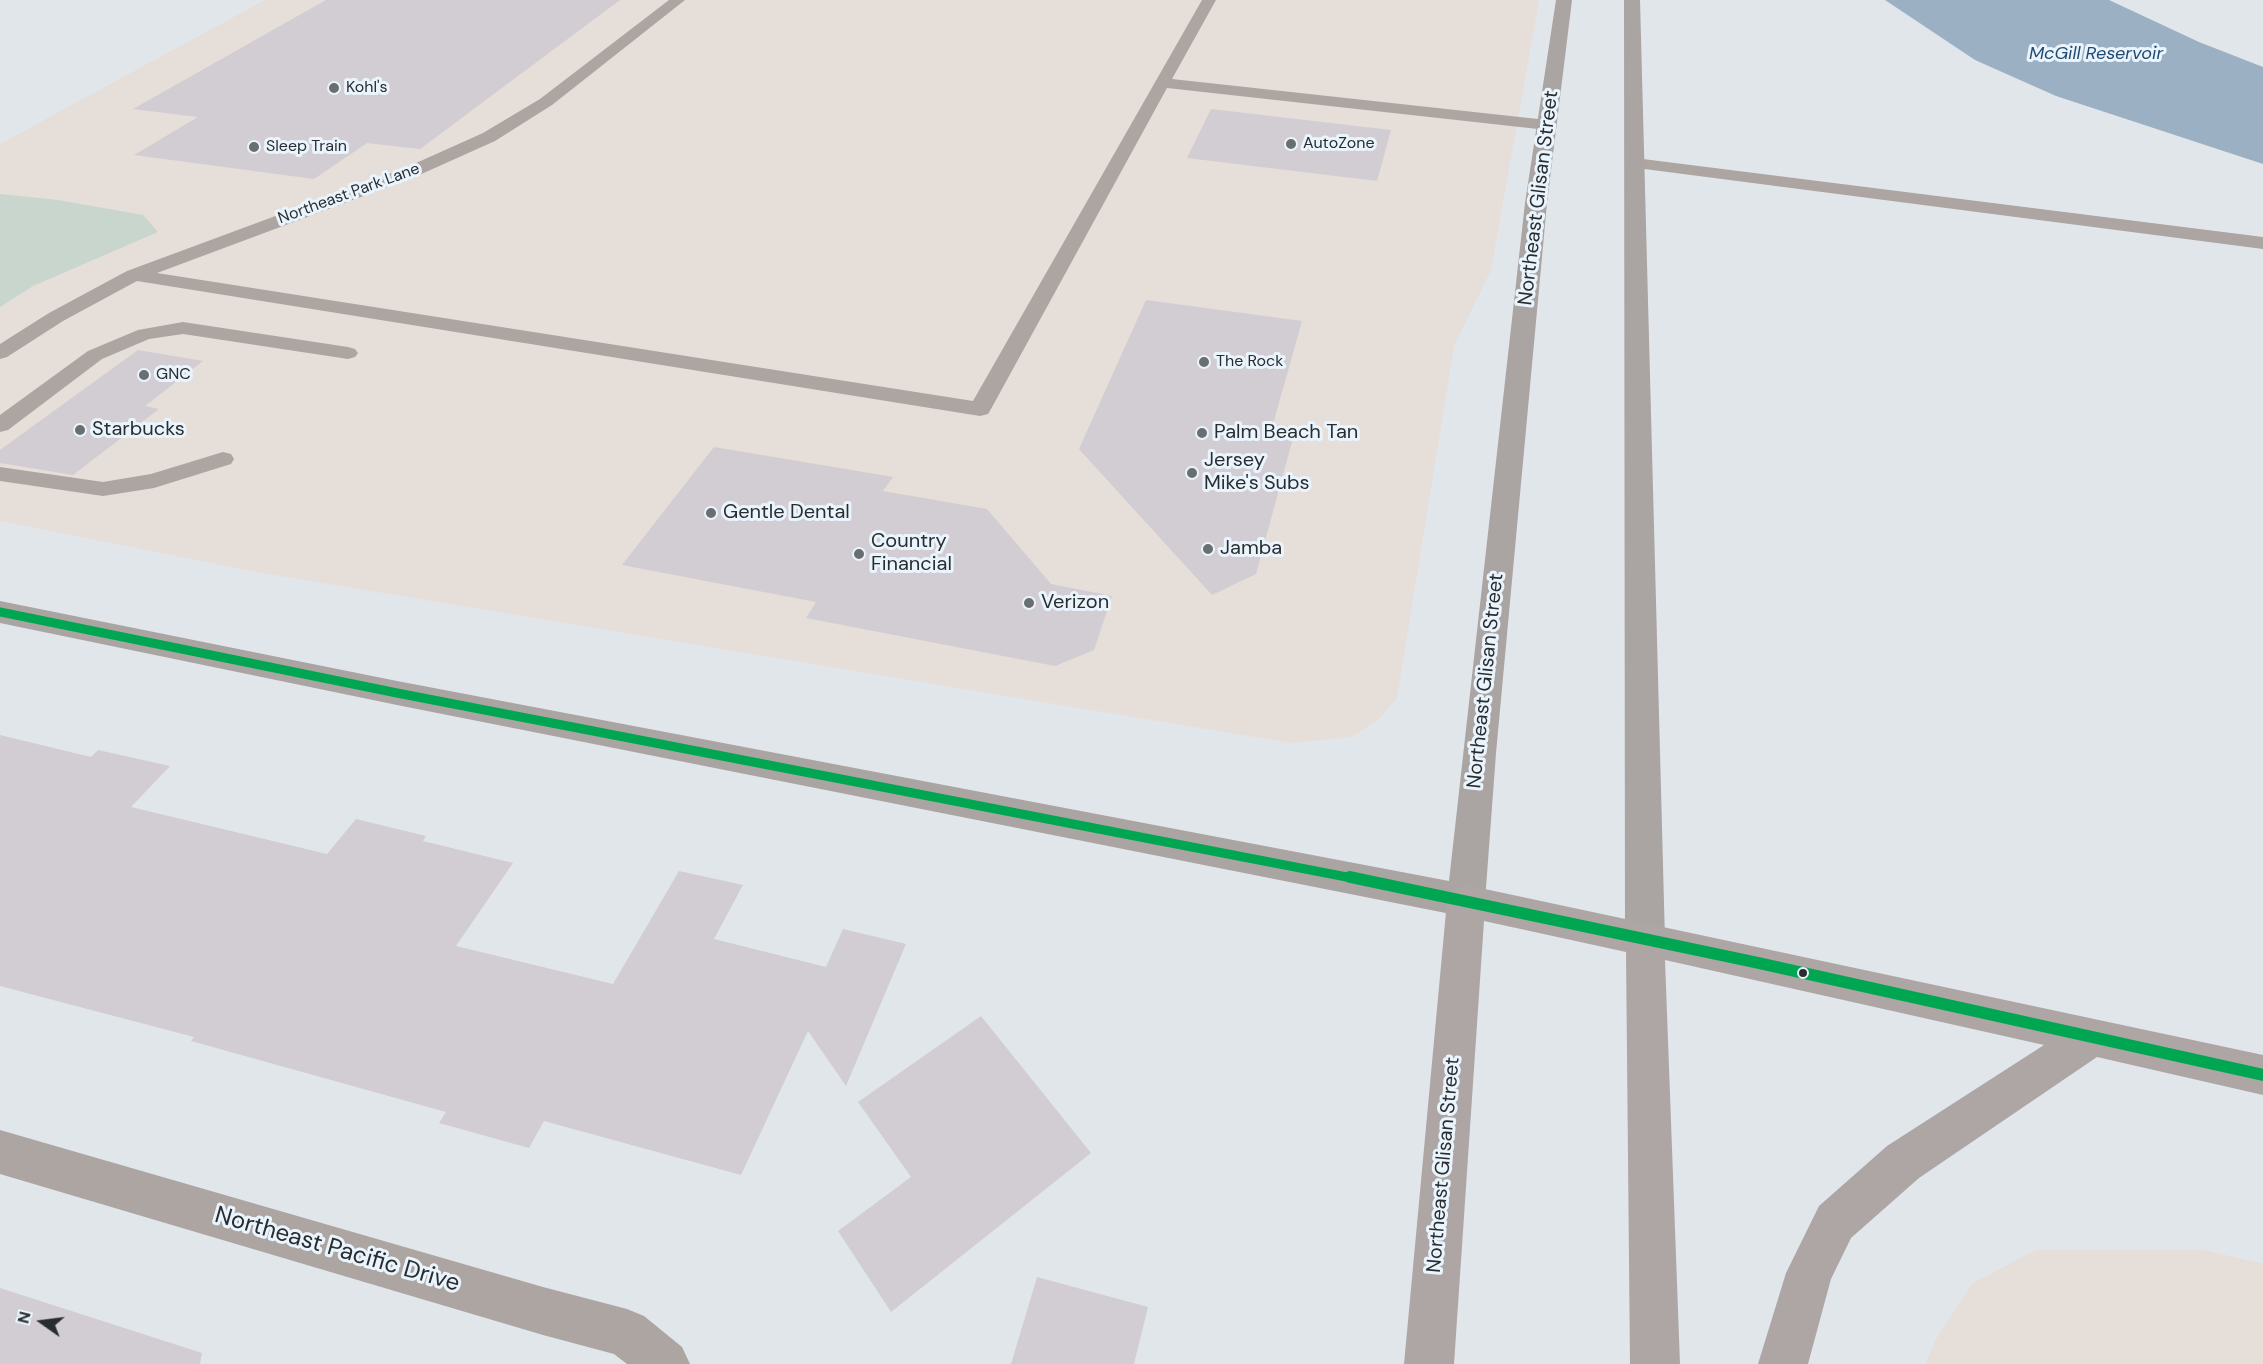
<!DOCTYPE html>
<style>
body{margin:0}
#map{position:relative;width:2263px;height:1364px;overflow:hidden;background:#e1e6eb;font-family:"DM Sans",sans-serif}
canvas{display:block}
.north{position:absolute;left:12px;top:1292px;width:60px;height:60px;-webkit-text-stroke:4px #eaf4fd;paint-order:stroke;rotate:284deg;font-size:16px;font-weight:700;line-height:24px;text-align:center;color:#292d30}
.north::after{content:'';display:block;margin:auto;width:21px;height:27px;background:#292d30;clip-path:polygon(50% 0,100% 100%,50% 72%,0 100%)}
</style>
<div id="map">
<canvas width="2263" height="1364"></canvas>
<div class="north">N</div>
</div>
<script>
const ctx = document.querySelector('canvas').getContext('2d');
ctx.lineJoin = 'round';
function paint(path, color) {
  ctx.fillStyle = color;
  ctx.fill(path, 'evenodd');
}
function poly(rows) {
  const path = new Path2D();
  for (const r of rows) {
    path.moveTo(r[0], r[1]);
    for (let i = 2; i < r.length; i += 2) path.lineTo(r[i], r[i + 1]);
  }
  return path;
}
function trace(path, color, width, dash) {
  ctx.strokeStyle = color;
  ctx.lineWidth = width;
  ctx.lineCap = dash ? 'butt' : 'round';
  ctx.setLineDash(dash || []);
  ctx.stroke(path);
}
function write(font, color, halo, rows, align = 'center') {
  ctx.font = font + ' "DM Sans",sans-serif';
  ctx.lineWidth = 6;
  ctx.setLineDash([]);
  ctx.textBaseline = 'middle';
  ctx.strokeStyle = halo;
  ctx.fillStyle = color;
  for (const [text, x, y, turn = 0] of rows) {
    ctx.save();
    ctx.translate(x, y);
    ctx.rotate((+turn || 0) * Math.PI / 180);
    ctx.textAlign = isNaN(turn) ? turn : align;
    if (halo) ctx.strokeText(text, 0, 0);
    ctx.fillText(text, 0, 0);
    ctx.restore();
  }
}
const commercial = poly([
 [265,0,1539,0,1491,270,1454,346,1397,698,1378,720,1351,737,1291,743,262,573,0,521,0,144],
 [2036,1250,2204,1250,2263,1264,2263,1364,1925,1364,1936,1339,1973,1283]
]);
const green = poly([
 [0,194,58,200,143,215,158,232,33,286,0,307]
]);
const water = poly([
 [1885,0,2109,0,2199,42,2263,67,2263,164,2056,96,1975,60]
]);
const building = poly([
 [326,0,620,0,420,149,367,143,314,179,134,155,198,117,133,109],
 [1211,109,1391,130,1377,181,1187,158],
 [1146,300,1302,321,1273,424,1296,427,1256,574,1212,595,1079,449],
 [138,350,203,361,145,406,159,409,73,475,0,463,0,450],
 [714,447,893,477,883,491,987,509,1051,584,1112,596,1094,650,1055,666,806,618,816,602,622,565],
 [0,735,91,757,98,750,170,766,131,807,327,854,356,819,426,836,423,841,513,863,456,946,613,984,679,871,743,885,714,939,826,967,843,929,906,944,846,1086,808,1031,741,1175,544,1121,529,1148,439,1123,446,1112,191,1041,194,1037,0,986],
 [981,1016,1091,1153,891,1312,838,1231,911,1177,858,1102],
 [1037,1277,1148,1307,1134,1364,1011,1364],
 [0,1288,202,1353,200,1364,0,1364]
]);
const lane = poly([
 [669,0,685,0,552,105,495,141,417,176,157,273,973,401,1202,0,1216,0,1172,79,1547,120,1555,125,1547,130,1167,88,991,409,988,414,980,416,137,281,63,321,7,357,0,359,0,344,49,313,127,271,405,168,483,133,540,99,669,0],
 [1635,158,2263,237,2263,249,1629,167,1626,163,1629,159,1635,158],
 [183,322,348,347,355,349,358,353,355,357,348,359,183,334,149,339,102,359,8,430,0,432,0,415,88,351,138,330,183,322],
 [223,452,231,454,234,459,231,464,154,488,103,496,0,481,0,467,103,482,151,474,223,452]
]);
const street = poly([
 [0,1130,543,1287,627,1309,644,1316,682,1347,690,1364,627,1364,614,1354,543,1335,0,1174,0,1130]
]);
const secondary = poly([
 [1556,0,1572,0,1547,203,1496,753,1485,901,1479,913,1466,917,397,705,0,623,0,601,397,681,1449,881,1525,203,1556,0],
 [1624,0,1640,0,1665,940,1659,952,1645,957,1631,952,1625,940,1624,0]
]);
const primary = poly([
 [1466,885,2263,1055,2263,1095,2097,1057,1919,1178,1851,1238,1831,1279,1808,1364,1758,1364,1786,1273,1819,1206,1887,1146,2044,1045,1665,960,1680,1364,1630,1364,1626,952,1484,921,1454,1364,1404,1364,1447,901,1453,889,1466,885]
]);
const bus1Far1 = poly([
 [0,612,397,693,1357,879]
]);
const bus1 = poly([
 [1350,877,1754,962,2263,1075]
]);
const markers = [
 [334,88,6,"#696e71"],
 [1291,144,6,"#696e71"],
 [254,147,6,"#696e71"],
 [1204,362,6,"#696e71"],
 [144,375,6,"#696e71"],
 [80,430,6,"#696e71"],
 [1202,433,6,"#696e71"],
 [1192,473,6,"#696e71"],
 [711,513,6,"#696e71"],
 [1208,549,6,"#696e71"],
 [859,554,6,"#696e71"],
 [1029,603,6,"#696e71"],
 [1803,973,5,"#292d30"]
];
const farPoinames = [
 ["Kohl's",346,88],
 ["AutoZone",1303,144],
 ["Sleep Train",266,147],
 ["The Rock",1216,362],
 ["GNC",156,375]
];
const farStreetnames = [
 ["Northeast Park Lane",349,194,-20]
];
const farWaternames = [
 ["McGill Reservoir",2096,54]
];
const streetNames = [
 ["Northeast Glisan Street",1539,198,-83],
 ["Northeast Glisan Street",1486,681,-84],
 ["Northeast Glisan Street",1444,1165,-85]
];
const poiNames = [
 ["Starbucks",92,430],
 ["Palm Beach Tan",1214,433],
 ["Jersey",1204,461],
 ["Mike's Subs",1204,484],
 ["Gentle Dental",723,513],
 ["Country",871,542],
 ["Financial",871,565],
 ["Jamba",1220,549],
 ["Verizon",1041,603]
];
const nearStreetnames = [
 ["Northeast Pacific Drive",337,1250,16]
];
paint(commercial, '#e6ded8');
paint(green, '#c8d6cd');
paint(water, '#9cb0c4');
paint(building, '#d1cdd3');
paint(lane, '#aca5a2');
paint(street, '#aca5a2');
paint(secondary, '#aaa4a2');
paint(primary, '#ada6a5');
trace(bus1Far1, '#00a651', 9);
trace(bus1, '#00a651', 12);
for (const [x, y, r, color] of markers) {
  const dot = new Path2D();
  dot.arc(x, y, r, 0, 2 * Math.PI);
  ctx.fillStyle = color;
  ctx.fill(dot);
  trace(dot, '#eaf4fd', 2);
}
write('16px', '#292d30', '#eaf4fd', farPoinames, 'left');
write('16px', '#292d30', '#eaf4fd', farStreetnames);
write('italic 18px', '#214a70', '#eaf4fd', farWaternames);
write('20px', '#292d30', '#eaf4fd', streetNames);
write('20px', '#292d30', '#eaf4fd', poiNames, 'left');
write('24px', '#292d30', '#eaf4fd', nearStreetnames);
</script>
